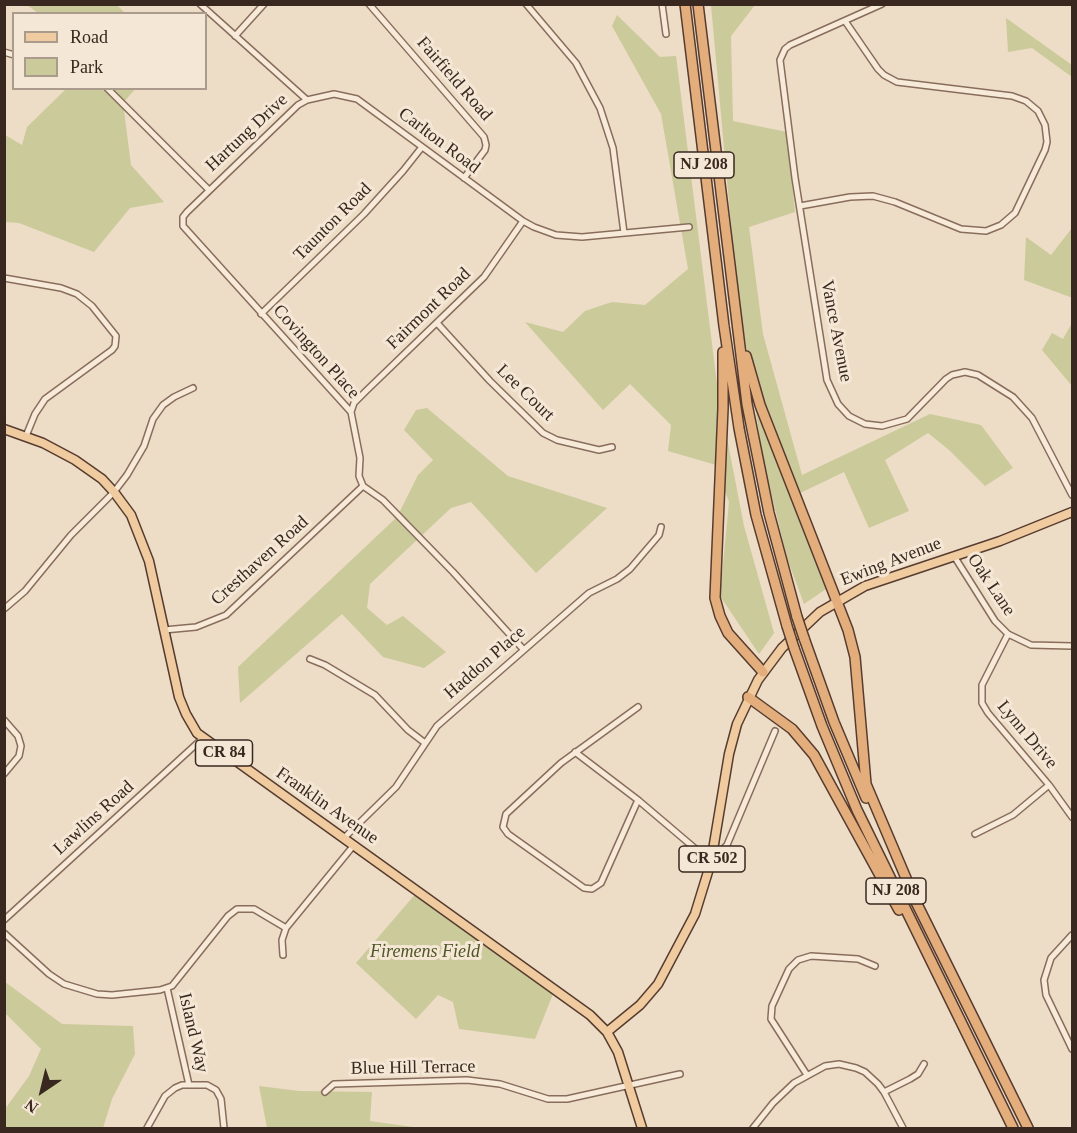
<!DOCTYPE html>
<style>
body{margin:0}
#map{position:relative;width:1077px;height:1133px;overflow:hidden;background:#eddcc6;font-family:"Times New Roman",serif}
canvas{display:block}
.frame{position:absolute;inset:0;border:6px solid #39281f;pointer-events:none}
.legend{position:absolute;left:12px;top:12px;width:195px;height:78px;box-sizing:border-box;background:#f5e7d5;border:2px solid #aa9b8c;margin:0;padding:8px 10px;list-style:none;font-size:18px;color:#39281f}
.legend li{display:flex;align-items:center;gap:12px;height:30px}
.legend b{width:30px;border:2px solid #aa9b8c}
.north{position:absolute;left:12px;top:1061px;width:60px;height:60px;-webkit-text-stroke:4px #f5e7d5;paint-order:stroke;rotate:215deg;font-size:16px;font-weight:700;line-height:24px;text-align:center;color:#39281f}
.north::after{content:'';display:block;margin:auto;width:21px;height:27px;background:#39281f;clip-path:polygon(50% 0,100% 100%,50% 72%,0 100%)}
</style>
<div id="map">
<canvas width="1077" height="1133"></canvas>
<div class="frame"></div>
<ul class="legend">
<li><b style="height:8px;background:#efcb9f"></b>Road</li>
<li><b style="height:16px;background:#cbca9a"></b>Park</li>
</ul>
<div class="north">N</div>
</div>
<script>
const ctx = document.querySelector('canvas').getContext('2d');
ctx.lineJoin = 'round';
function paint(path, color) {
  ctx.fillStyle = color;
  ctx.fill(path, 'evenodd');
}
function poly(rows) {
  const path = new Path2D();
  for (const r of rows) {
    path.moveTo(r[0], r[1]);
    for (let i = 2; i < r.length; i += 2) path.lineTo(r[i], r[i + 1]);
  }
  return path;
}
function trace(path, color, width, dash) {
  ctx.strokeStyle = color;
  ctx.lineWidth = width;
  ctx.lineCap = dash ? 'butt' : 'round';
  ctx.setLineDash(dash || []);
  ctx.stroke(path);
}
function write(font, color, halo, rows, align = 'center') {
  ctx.font = font + ' "Times New Roman",serif';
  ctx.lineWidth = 6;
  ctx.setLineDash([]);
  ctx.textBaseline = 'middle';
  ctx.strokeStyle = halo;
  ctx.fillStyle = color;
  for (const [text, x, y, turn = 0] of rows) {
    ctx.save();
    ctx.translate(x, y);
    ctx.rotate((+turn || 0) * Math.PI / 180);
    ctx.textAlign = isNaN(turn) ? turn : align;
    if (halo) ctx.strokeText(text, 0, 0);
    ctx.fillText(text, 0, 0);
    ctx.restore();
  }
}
const green = poly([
 [27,5,117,5,125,13,38,13],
 [711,5,755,5,731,36,733,121,787,132,795,212,749,227,763,334,802,475,930,414,981,425,1013,468,985,486,949,450,928,433,885,460,909,511,869,528,844,472,794,496,826,589,804,604,787,558,763,460,736,279],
 [617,15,660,57,676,56,718,392,744,526,774,633,759,654,720,596,729,502,716,465,668,451,671,425,630,384,603,410,525,322,563,332,585,311,612,302,645,305,688,269,661,114,612,26],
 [1006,18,1072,65,1072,77,1032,48,1008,52],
 [66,89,135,89,123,103,131,165,164,202,130,208,94,252,19,223,5,222,5,135,22,145,27,127],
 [1072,228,1072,297,1070,297,1024,280,1026,237,1051,255],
 [1072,323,1072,386,1042,350,1052,333,1063,339],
 [427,408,508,476,607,508,536,573,471,502,451,508,370,584,367,608,387,625,403,616,446,652,424,668,383,657,342,614,240,703,238,667,397,517,418,475,433,460,404,430,416,410],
 [418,891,555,989,535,1039,459,1029,453,1002,438,995,416,1019,356,963],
 [5,982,62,1024,133,1026,135,1054,112,1099,103,1128,5,1128,5,1109,29,1076,41,1049,5,1013],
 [259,1086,299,1091,372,1092,370,1121,420,1128,267,1128]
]);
const minor = poly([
 [200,4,307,100,334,94,357,99,523,221,534,227,556,235,582,237,689,227],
 [369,4,484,137,486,145,485,150,464,178],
 [526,4,576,63,600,108,613,148,624,233],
 [662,4,666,34],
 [882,4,790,45,785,49,780,60,795,178,827,380,838,404,849,416,865,424,882,426,907,419,946,379,952,375,965,372,978,375,1013,397,1032,418,1072,495],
 [235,36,264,4],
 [4,52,14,55],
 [107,88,209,190],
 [307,100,298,105,187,212,183,217,183,226,351,412,360,458,359,476,363,486,383,500,453,572,523,649],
 [800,206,850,197,873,196,895,202,961,229,986,231,1001,225,1015,213,1045,150,1047,142,1045,125,1038,111,1026,101,1012,96,897,82,884,75,878,69,845,21],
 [4,278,61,288,77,294,92,306,116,336,115,346,112,350,45,399,35,414,26,436],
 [261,314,364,214,403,171,422,147],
 [437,323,490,381,543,433,557,440,599,450,612,447],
 [351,412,354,403,366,391,484,277,523,221],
 [954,556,995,621,1008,634,1031,645,1072,646],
 [4,609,25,591,71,535,114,492,127,475,144,446,153,419,163,405,174,397,193,388],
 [164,630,196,627,226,615,363,486],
 [1008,634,982,685,982,703,988,713,1049,785,1072,817],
 [310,659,325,665,375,695,408,730,425,743],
 [4,720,18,736,21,746,19,756,4,774],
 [575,752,638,800,711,862,727,845,775,731],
 [638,800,601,883,592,889,584,888,508,834,503,827,506,814,561,763,638,707],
 [975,834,1013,815,1049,785],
 [344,838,396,787,437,726,589,593,617,579,630,569,659,535,661,527],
 [4,920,203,738],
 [4,933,49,974,64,984,97,994,112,995,160,990,172,986,228,916,237,909,254,909,286,928],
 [1072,935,1051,958,1044,980,1046,995,1072,1049],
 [283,955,282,940,286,928,354,845],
 [167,988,189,1085],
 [807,1075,771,1019,772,1006,789,969,798,960,811,956,858,959,875,966],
 [325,1092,334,1084,467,1080,500,1084,548,1099,567,1099,680,1074],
 [884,1092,910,1079,918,1074,924,1064],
 [147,1128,165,1096,175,1088,182,1085,207,1085,216,1090,221,1099,224,1128],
 [753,1128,773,1103,794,1083,825,1066,839,1064,856,1068,865,1072,878,1084,884,1092,903,1128]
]);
const primary = poly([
 [4,429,43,443,75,460,102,479,114,492,131,515,149,561,179,697,186,714,197,733,590,1015,607,1032,618,1052,642,1128],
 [607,1032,640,1005,658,984,695,914,711,862,729,754,737,724,758,680,782,648,820,612,865,586,1000,541,1072,512]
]);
const trunk = poly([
 [685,4,724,326,739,428,756,515,787,626],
 [698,4,747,404,769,513,797,617],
 [723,352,723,408,715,598,720,616,728,633,763,672],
 [746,356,760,405,848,630,855,657,866,784,917,904],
 [804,638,834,722,866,798],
 [794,648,822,726,857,810,1013,1128],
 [748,697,792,729,814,755,899,910],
 [915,900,1028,1128]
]);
const trunkBridge = poly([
 [797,617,804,638],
 [787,626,794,648]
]);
const shields = [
 [704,165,60],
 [224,753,57],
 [712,859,66],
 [896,891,60]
];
const shieldNames = [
 ["NJ 208",704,165],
 ["CR 84",224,753],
 ["CR 502",712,859],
 ["NJ 208",896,891]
];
const streetNames = [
 ["Fairfield Road",454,79,49],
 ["Hartung Drive",247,133,-43],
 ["Carlton Road",439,141,37],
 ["Taunton Road",333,222,-45],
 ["Fairmont Road",429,309,-44],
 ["Vance Avenue",836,331,79],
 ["Covington Place",316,352,48],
 ["Lee Court",525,393,44],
 ["Cresthaven Road",260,561,-42],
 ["Ewing Avenue",891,562,-21],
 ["Oak Lane",991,585,56],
 ["Haddon Place",485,663,-41],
 ["Lynn Drive",1027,735,50],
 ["Franklin Avenue",327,806,35],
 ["Lawlins Road",94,818,-42],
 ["Island Way",193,1033,77],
 ["Blue Hill Terrace",413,1068,-1]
];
const parkNames = [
 ["Firemens Field",425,952]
];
paint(green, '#cbca9a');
trace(minor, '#886d5c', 8);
trace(primary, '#563c30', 11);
trace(trunk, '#563c30', 12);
trace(minor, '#f8ead9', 5);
trace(primary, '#efcb9f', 8);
trace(trunk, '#e4ad7c', 9);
trace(trunkBridge, '#563c30', 12, []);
trace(trunkBridge, '#e4ad7c', 9);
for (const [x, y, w] of shields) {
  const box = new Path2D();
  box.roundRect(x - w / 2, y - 13, w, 26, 4.5);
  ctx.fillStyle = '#f5e7d5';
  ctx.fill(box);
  trace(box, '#39281f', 1.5);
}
write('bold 16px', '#39281f', null, shieldNames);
write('18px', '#39281f', '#f5e7d5', streetNames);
write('italic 18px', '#4f5526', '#f5e7d5', parkNames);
</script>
